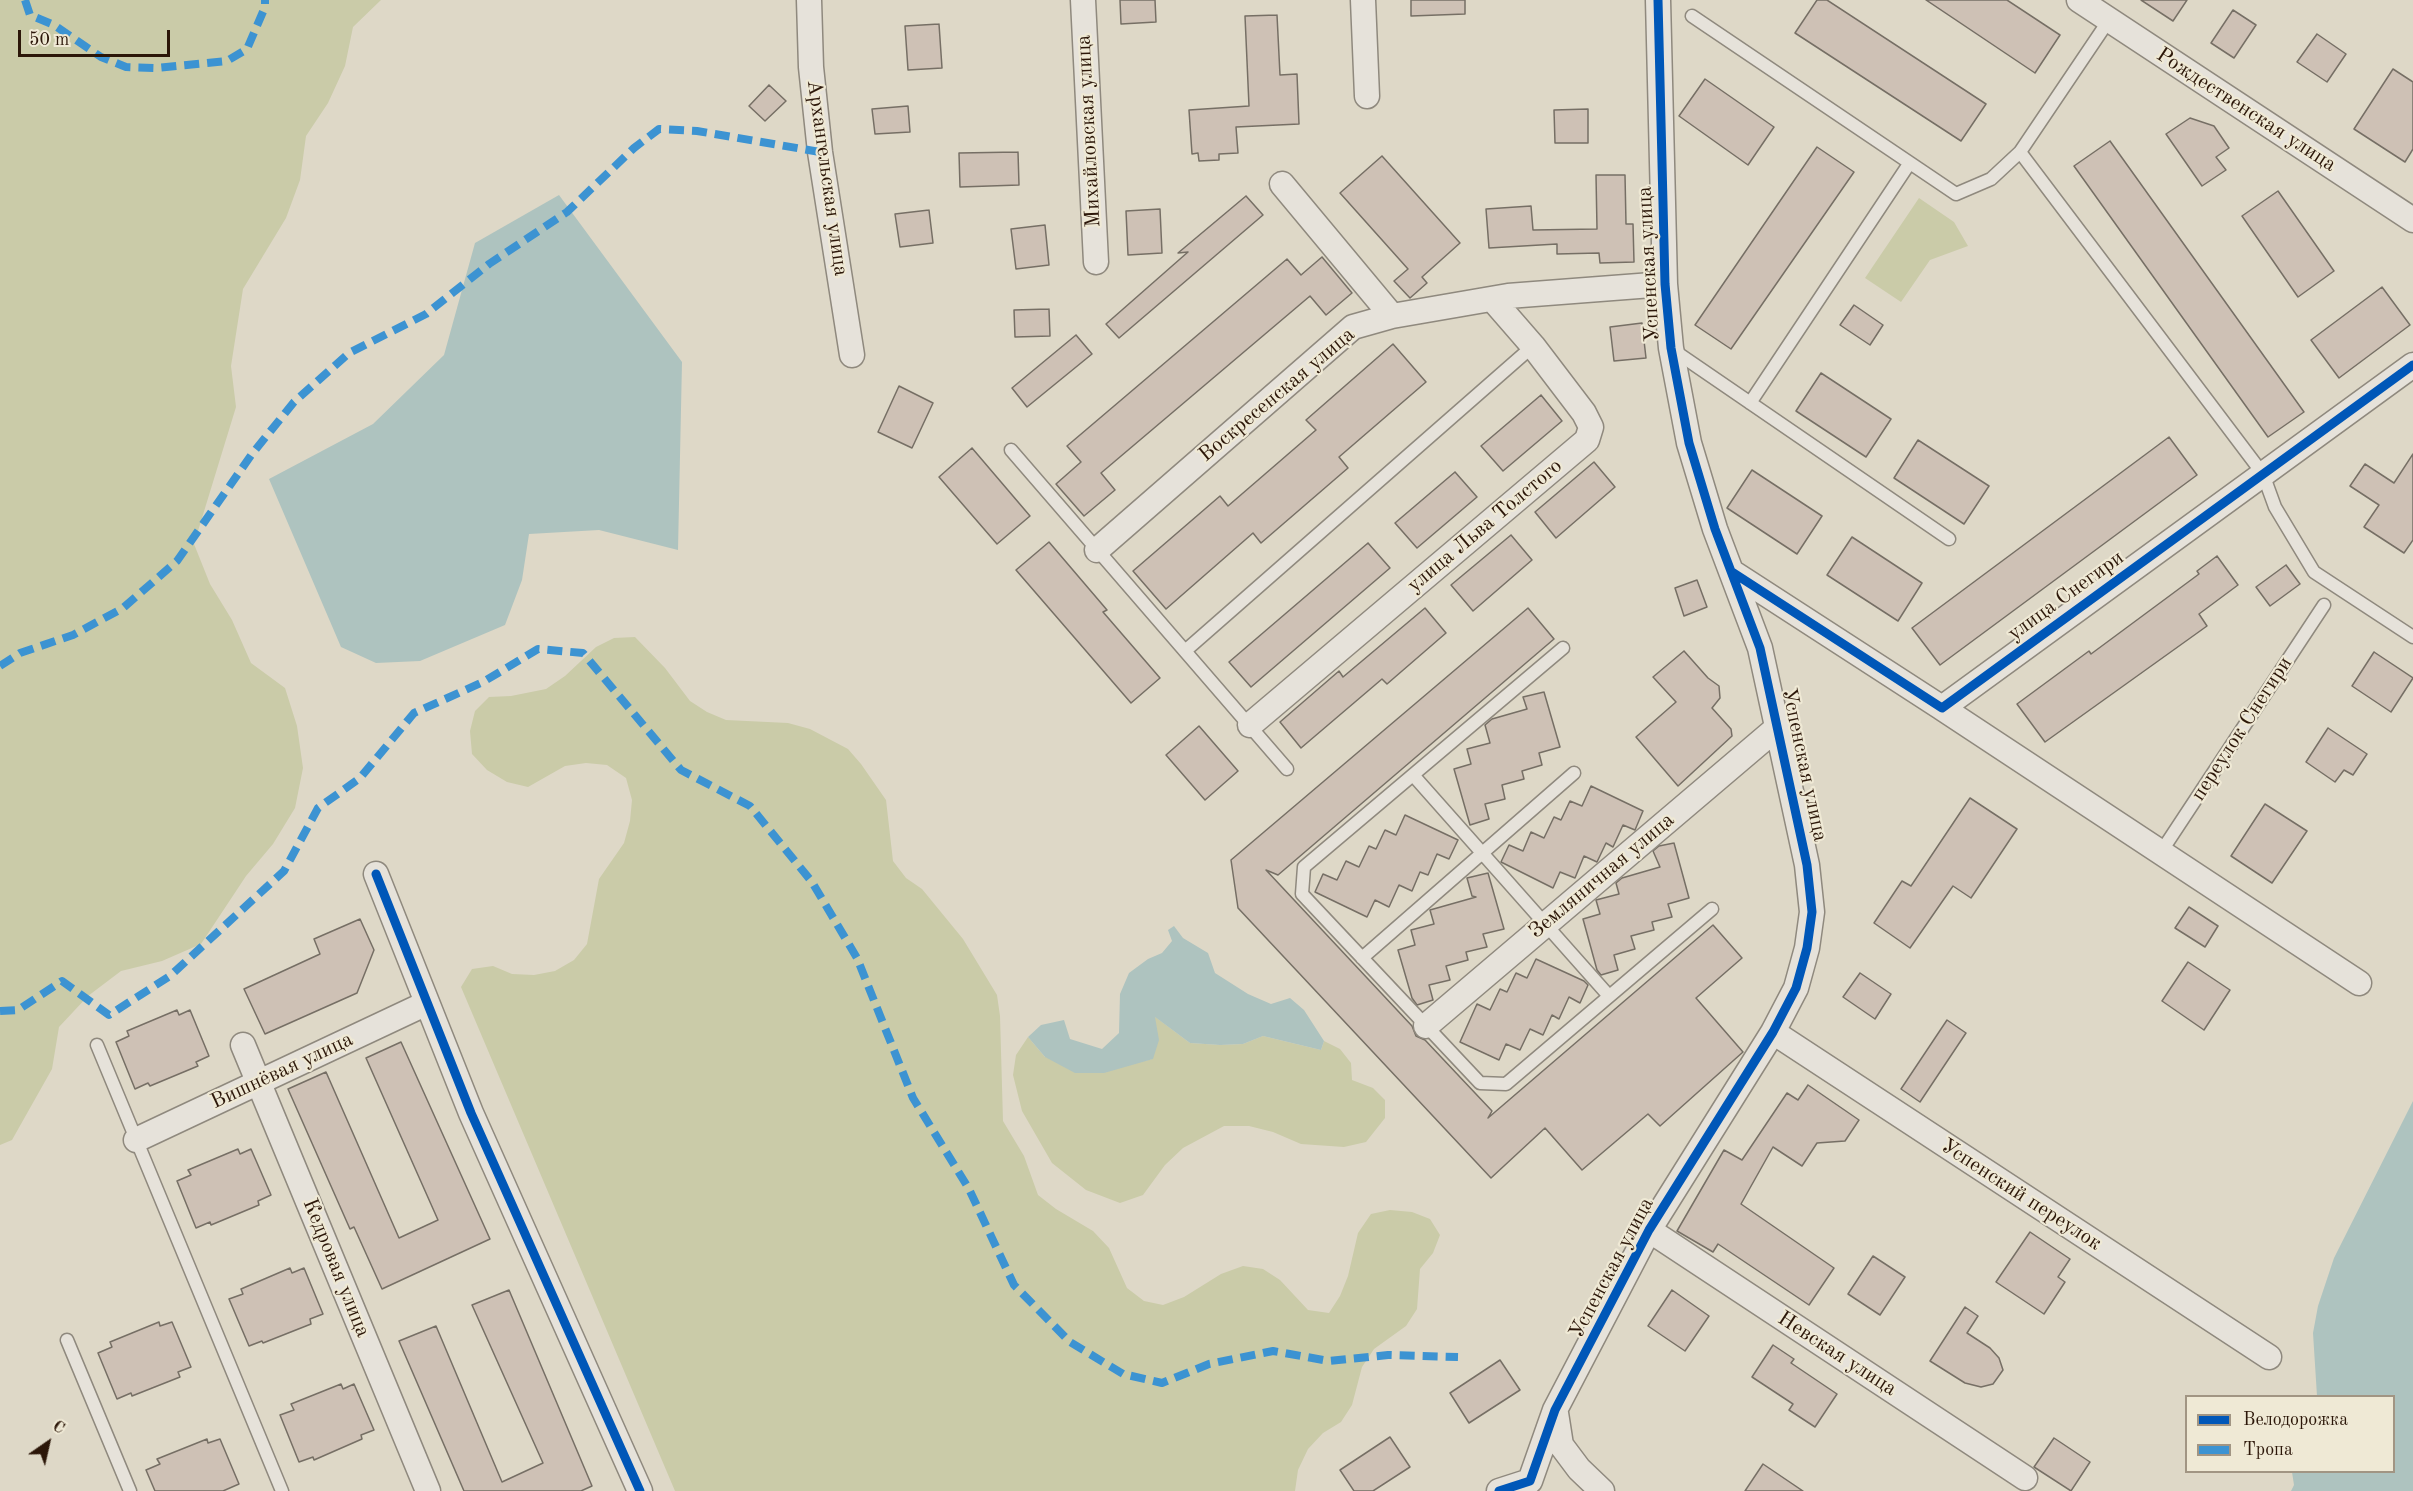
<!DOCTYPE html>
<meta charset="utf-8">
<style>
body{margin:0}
#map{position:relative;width:2413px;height:1491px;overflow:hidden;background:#ded8c7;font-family:"Old Standard TT",serif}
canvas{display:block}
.legend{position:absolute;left:2185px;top:1395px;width:210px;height:78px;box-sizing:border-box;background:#efe9d5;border:2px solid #a19583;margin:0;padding:8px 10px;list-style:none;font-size:18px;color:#2c1709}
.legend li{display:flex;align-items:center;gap:12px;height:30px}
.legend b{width:30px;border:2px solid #a19583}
.north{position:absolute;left:18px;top:1413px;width:60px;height:60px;-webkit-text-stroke:4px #efe9d5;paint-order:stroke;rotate:34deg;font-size:16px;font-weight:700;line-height:24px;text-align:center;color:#2c1709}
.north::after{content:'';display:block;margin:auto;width:21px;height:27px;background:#2c1709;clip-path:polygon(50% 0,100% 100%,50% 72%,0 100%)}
.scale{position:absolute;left:18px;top:30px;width:152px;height:27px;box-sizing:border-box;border:3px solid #2c1709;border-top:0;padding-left:8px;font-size:18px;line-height:21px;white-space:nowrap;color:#2c1709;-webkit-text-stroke:4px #efe9d5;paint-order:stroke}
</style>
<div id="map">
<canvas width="2413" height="1491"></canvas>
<ul class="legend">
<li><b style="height:8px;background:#0057b8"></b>Велодорожка</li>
<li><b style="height:8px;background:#3c93d2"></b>Тропа</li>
</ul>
<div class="north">С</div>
<div class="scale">50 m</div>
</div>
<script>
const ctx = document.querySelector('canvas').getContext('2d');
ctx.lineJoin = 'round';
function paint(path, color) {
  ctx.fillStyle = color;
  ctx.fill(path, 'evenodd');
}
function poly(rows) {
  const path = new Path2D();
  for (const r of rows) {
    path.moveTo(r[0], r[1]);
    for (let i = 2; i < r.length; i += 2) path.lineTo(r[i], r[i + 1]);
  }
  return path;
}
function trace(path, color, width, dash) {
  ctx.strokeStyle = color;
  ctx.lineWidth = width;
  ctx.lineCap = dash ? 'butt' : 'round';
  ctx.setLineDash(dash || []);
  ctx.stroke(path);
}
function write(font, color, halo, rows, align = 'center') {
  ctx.font = font + ' "Old Standard TT",serif';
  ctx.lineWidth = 4.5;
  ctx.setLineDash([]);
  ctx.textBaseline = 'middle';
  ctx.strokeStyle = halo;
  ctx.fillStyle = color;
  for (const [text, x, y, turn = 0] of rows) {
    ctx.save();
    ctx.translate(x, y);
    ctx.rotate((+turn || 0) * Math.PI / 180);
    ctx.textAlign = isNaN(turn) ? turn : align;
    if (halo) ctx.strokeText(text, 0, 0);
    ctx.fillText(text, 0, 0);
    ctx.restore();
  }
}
const green = poly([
 [0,0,381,0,353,27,345,66,328,103,306,136,300,180,286,218,243,289,231,366,236,407,194,544,210,584,232,620,251,663,285,688,297,726,303,768,295,808,273,844,246,876,201,944,162,961,121,971,88,996,59,1027,52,1069,12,1140,0,1145],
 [1919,198,1954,222,1968,246,1930,260,1901,302,1865,278],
 [635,637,665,668,690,701,707,712,726,720,788,723,810,729,848,749,861,764,886,800,893,861,906,878,922,889,963,939,997,995,1000,1016,1003,1121,1024,1156,1038,1195,1056,1209,1093,1231,1109,1248,1127,1288,1144,1301,1163,1305,1184,1297,1221,1274,1243,1266,1263,1269,1280,1280,1308,1310,1329,1313,1340,1296,1348,1276,1358,1233,1371,1214,1390,1210,1412,1212,1430,1219,1440,1235,1433,1253,1420,1269,1417,1309,1406,1326,1374,1349,1362,1367,1352,1405,1341,1422,1323,1433,1308,1449,1298,1470,1295,1491,675,1491,461,987,472,969,493,966,512,974,534,975,555,971,574,960,587,944,599,879,624,843,630,821,632,800,626,778,607,765,586,763,565,766,528,787,507,782,487,770,472,754,470,731,475,711,489,697,511,696,546,689,565,676,596,647,614,638],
 [1154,1016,1190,1043,1220,1045,1243,1044,1263,1036,1321,1050,1324,1041,1340,1049,1351,1063,1352,1080,1373,1088,1385,1100,1385,1118,1366,1142,1344,1147,1301,1144,1273,1132,1249,1126,1224,1126,1183,1148,1165,1165,1143,1195,1120,1203,1086,1190,1052,1163,1022,1111,1013,1075,1016,1055,1028,1037,1045,1057,1136,1063,1152,1059]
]);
const water = poly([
 [559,195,682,362,678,550,599,530,529,534,522,580,505,625,420,661,376,663,341,647,269,479,373,424,444,355,475,243],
 [1174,926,1183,938,1208,953,1215,973,1248,994,1271,1004,1290,998,1304,1010,1324,1041,1321,1050,1263,1036,1243,1044,1220,1045,1190,1043,1155,1017,1159,1040,1153,1059,1104,1073,1075,1073,1045,1057,1028,1037,1041,1025,1064,1020,1070,1039,1102,1049,1119,1033,1120,994,1129,973,1148,959,1162,953,1172,941,1168,930],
 [2413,1101,2413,1491,2291,1491,2294,1485,2292,1472,2394,1472,2394,1396,2317,1396,2313,1333,2318,1306,2334,1258]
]);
const building = poly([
 [1120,0,1155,0,1156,22,1121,24,1120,0],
 [1411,0,1465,0,1465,14,1411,16,1411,0],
 [1817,0,1827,0,1986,104,1961,141,1795,33,1817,0],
 [1926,0,2007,0,2060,35,2035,73,1926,0],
 [2141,0,2187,0,2173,21,2141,0],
 [2233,10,2256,25,2234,58,2211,43,2233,10],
 [1277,15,1280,75,1297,74,1299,124,1236,127,1238,153,1219,154,1219,160,1199,161,1198,153,1192,154,1189,110,1249,106,1245,16,1277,15],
 [939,24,942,68,908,70,905,26,939,24],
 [2317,34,2346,54,2327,82,2297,62,2317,34],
 [2393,69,2413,82,2413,149,2405,162,2354,129,2393,69],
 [1705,79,1774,127,1748,165,1679,116,1705,79],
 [769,85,786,101,765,121,749,106,769,85],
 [908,106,910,132,875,134,872,109,908,106],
 [1588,109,1588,143,1555,143,1554,110,1588,109],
 [2190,118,2214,126,2229,148,2216,157,2226,170,2202,186,2166,134,2190,118],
 [2110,141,2304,412,2268,437,2074,166,2110,141],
 [1817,147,1854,172,1731,349,1695,325,1817,147],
 [1018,152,1019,185,960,187,959,153,1018,152],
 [1382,156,1460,243,1422,277,1427,283,1410,298,1394,281,1408,269,1340,193,1382,156],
 [1596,175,1625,175,1626,224,1633,224,1634,262,1600,263,1599,253,1557,254,1557,244,1489,248,1486,209,1531,206,1533,230,1597,229,1596,175],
 [2278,191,2334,271,2298,297,2242,216,2278,191],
 [1246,196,1263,215,1119,338,1106,324,1188,252,1178,253,1246,196],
 [1160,209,1162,253,1128,255,1126,211,1160,209],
 [929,210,933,243,900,247,895,214,929,210],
 [1045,225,1049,265,1016,269,1011,229,1045,225],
 [1322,257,1352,293,1326,315,1310,296,1101,473,1115,490,1084,516,1056,484,1081,462,1067,446,1287,259,1301,275,1322,257],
 [2382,287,2410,325,2339,378,2311,340,2382,287],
 [1854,305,1883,325,1870,345,1840,325,1854,305],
 [1049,309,1050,336,1015,337,1014,310,1049,309],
 [1642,323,1646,358,1614,361,1610,327,1642,323],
 [1076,335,1092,354,1027,407,1012,388,1076,335],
 [1393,344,1426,382,1339,457,1348,468,1261,543,1253,533,1166,609,1133,571,1220,496,1228,506,1316,430,1306,420,1393,344],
 [1821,373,1891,419,1866,457,1796,411,1821,373],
 [899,386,933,403,912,448,878,432,899,386],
 [1541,395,1562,421,1503,471,1481,446,1541,395],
 [2169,437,2197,475,1940,665,1912,628,2169,437],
 [1918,440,1989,486,1964,524,1894,478,1918,440],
 [972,448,1030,516,997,544,939,477,972,448],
 [2413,454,2413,540,2404,553,2364,527,2379,505,2350,486,2365,464,2394,483,2413,454],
 [1594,462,1615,487,1556,538,1535,512,1594,462],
 [1752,470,1822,516,1797,554,1727,508,1752,470],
 [1455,472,1477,497,1417,548,1395,523,1455,472],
 [1511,535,1532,560,1473,611,1451,585,1511,535],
 [1852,537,1922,583,1898,621,1827,575,1852,537],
 [1049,542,1107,610,1103,612,1160,678,1131,703,1016,570,1049,542],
 [1368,543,1390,568,1251,687,1229,662,1368,543],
 [2217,556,2238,585,2199,614,2207,626,2045,742,2017,704,2089,651,2091,654,2199,574,2197,571,2217,556],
 [2286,565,2300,584,2270,606,2256,587,2286,565],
 [1697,580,1707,607,1684,616,1675,588,1697,580],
 [1425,608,1446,633,1387,684,1382,679,1301,748,1280,722,1339,671,1343,677,1425,608],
 [1528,608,1554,639,1278,875,1266,870,1412,1026,1416,1036,1425,1040,1492,1111,1488,1118,1713,925,1742,958,1696,998,1743,1052,1660,1126,1648,1114,1582,1170,1545,1128,1491,1178,1238,908,1231,860,1528,608],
 [1684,651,1708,678,1719,686,1720,698,1712,708,1731,729,1732,736,1678,786,1636,737,1676,702,1653,677,1684,651],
 [2374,652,2413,678,2391,712,2352,686,2374,652],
 [1544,692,1560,747,1539,753,1542,765,1522,771,1524,779,1502,785,1505,799,1485,804,1489,819,1470,825,1454,769,1471,764,1467,749,1490,743,1485,725,1492,719,1527,709,1523,697,1544,692],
 [1199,726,1238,771,1205,800,1166,755,1199,726],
 [2328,728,2367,754,2353,775,2344,770,2335,782,2306,762,2328,728],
 [1591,786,1643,811,1635,830,1623,825,1613,847,1606,843,1597,862,1584,856,1575,878,1560,872,1553,888,1501,862,1509,845,1523,851,1531,832,1544,838,1554,817,1561,820,1570,801,1582,806,1591,786],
 [1970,798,2017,829,1971,898,1953,886,1910,948,1874,923,1902,881,1911,886,1970,798],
 [2265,804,2307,831,2272,883,2231,856,2265,804],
 [1405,815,1458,840,1449,859,1437,854,1428,875,1420,872,1412,891,1399,885,1389,907,1375,900,1367,917,1315,892,1323,874,1337,880,1346,861,1359,867,1369,846,1376,849,1385,830,1396,835,1405,815],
 [1674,843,1689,898,1668,904,1672,917,1652,922,1654,930,1631,936,1635,949,1614,955,1618,970,1601,975,1597,970,1583,919,1600,914,1596,900,1619,894,1616,883,1622,878,1660,867,1653,851,1659,846,1674,843],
 [1488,873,1504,929,1483,934,1487,947,1466,952,1468,960,1446,966,1450,980,1429,985,1433,1000,1417,1005,1412,998,1398,950,1415,945,1411,930,1434,924,1430,910,1476,897,1472,896,1467,878,1488,873],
 [2189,907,2218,926,2205,947,2175,928,2189,907],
 [360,919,374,950,357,993,265,1034,244,989,320,954,314,939,360,919],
 [1536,959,1584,981,1588,985,1580,1003,1569,997,1559,1019,1552,1015,1543,1035,1530,1029,1520,1050,1506,1044,1499,1060,1460,1042,1477,1004,1490,1010,1500,989,1507,992,1516,973,1527,978,1536,959],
 [2188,962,2230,990,2204,1030,2162,1001,2188,962],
 [1860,973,1891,994,1875,1019,1843,997,1860,973],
 [177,1010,179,1015,190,1010,209,1056,196,1062,198,1066,150,1086,148,1083,135,1089,116,1042,129,1036,127,1031,177,1010],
 [1947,1020,1966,1033,1920,1102,1901,1089,1947,1020],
 [401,1042,490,1239,382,1289,354,1227,350,1229,288,1089,326,1072,399,1238,438,1220,366,1058,401,1042],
 [1808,1085,1859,1120,1845,1141,1817,1143,1802,1166,1773,1147,1741,1204,1834,1268,1809,1305,1718,1244,1713,1252,1677,1231,1724,1150,1742,1160,1787,1093,1798,1100,1808,1085],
 [238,1149,240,1154,251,1149,271,1195,258,1201,259,1205,211,1225,210,1222,196,1228,177,1181,191,1175,188,1170,238,1149],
 [2030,1232,2070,1259,2058,1277,2065,1282,2044,1314,1996,1282,2030,1232],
 [1873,1256,1905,1277,1880,1315,1848,1294,1873,1256],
 [290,1268,292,1273,304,1268,323,1314,310,1319,311,1324,263,1343,262,1341,249,1346,229,1299,243,1294,241,1289,290,1268],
 [509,1290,592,1486,581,1491,464,1491,399,1341,436,1326,502,1482,543,1463,472,1305,509,1290],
 [1672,1290,1709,1316,1685,1351,1648,1326,1672,1290],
 [1965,1307,1978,1316,1967,1333,1990,1348,1999,1358,2003,1370,1993,1384,1981,1387,1965,1383,1930,1361,1965,1307],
 [159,1322,160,1326,172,1322,191,1367,178,1372,180,1377,132,1396,131,1393,117,1399,98,1353,112,1347,110,1342,159,1322],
 [1773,1345,1794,1359,1791,1363,1837,1394,1815,1427,1789,1410,1793,1404,1752,1377,1773,1345],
 [1500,1360,1520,1390,1469,1423,1450,1393,1500,1360],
 [341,1384,343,1389,354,1384,374,1430,361,1435,362,1439,314,1460,313,1457,299,1462,280,1415,294,1410,291,1404,341,1384],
 [1390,1437,1410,1467,1373,1491,1354,1491,1340,1470,1390,1437],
 [2054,1438,2090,1462,2071,1491,2034,1467,2054,1438],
 [207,1439,208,1443,220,1439,239,1484,223,1491,155,1491,146,1470,160,1464,157,1459,207,1439],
 [1763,1464,1803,1491,1745,1491,1763,1464]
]);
const lane = poly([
 [1692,16,1956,194,1991,179,2020,152,2109,20],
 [2020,152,2263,474,2275,507,2314,572,2413,637],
 [1673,350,1949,539],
 [1750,403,1909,164],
 [1011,450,1287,769],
 [1563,648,1304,867,1302,894,1480,1083,1506,1084,1712,909],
 [1185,651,1533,346],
 [1413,775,1609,996],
 [2161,852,2324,605],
 [1362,958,1574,773],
 [97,1045,282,1491],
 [67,1340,130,1491]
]);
const street = poly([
 [809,0,811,67,820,152,852,355],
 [1083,0,1096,262],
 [1363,0,1367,96],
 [2079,0,2413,220],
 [1282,184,1392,316],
 [1097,550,1353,327,1392,316,1508,296,1665,284],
 [1732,572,1942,708,2413,365],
 [1942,708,2359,983],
 [1250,725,1587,440,1591,427,1584,413,1533,346,1493,300],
 [376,874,471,1113,640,1491],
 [1426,1026,1778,727],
 [1773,1032,2269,1357],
 [243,1045,428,1491],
 [136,1140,427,1003],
 [1649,1230,2025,1478],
 [1556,1413,1561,1445,1579,1469,1602,1491],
 [1499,1491,1530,1481,1555,1410,1649,1230,1773,1032,1796,988,1807,948,1812,912,1807,865,1760,648,1715,529,1689,443,1671,348,1665,284,1658,0]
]);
const quiet = poly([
 [25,0,30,15,54,25,101,57,126,67,156,68,227,61,247,49,265,7,265,0],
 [0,666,20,653,73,635,123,608,177,561,252,454,294,402,349,353,426,314,489,264,567,212,634,148,659,129,697,131,820,152],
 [0,1011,18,1010,62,981,109,1015,170,976,284,871,318,808,360,778,414,713,483,682,538,649,583,653,681,770,750,806,812,882,857,958,913,1098,969,1189,1014,1285,1070,1342,1123,1374,1162,1383,1209,1364,1273,1351,1329,1361,1388,1355,1458,1357]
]);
const cycleway = poly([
 [1732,572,1942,708,2413,365],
 [376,874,471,1113,640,1491],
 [1499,1491,1530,1481,1555,1410,1649,1230,1773,1032,1796,988,1807,948,1812,912,1807,865,1760,648,1715,529,1689,443,1671,348,1665,284,1658,0]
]);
const streetNames = [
 ["Рождественская улица",2246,110,33],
 ["Михайловская улица",1089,131,-93],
 ["Архангельская улица",827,178,82],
 ["Успенская улица",1649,264,-93],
 ["Воскресенская улица",1277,395,-40],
 ["улица Льва Толстого",1485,526,-40],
 ["улица Снегири",2066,596,-36],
 ["переулок Снегири",2242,729,-57],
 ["Успенская улица",1804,765,78],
 ["Земляничная улица",1602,876,-40],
 ["Вишнёвая улица",282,1071,-25],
 ["Успенский переулок",2021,1195,33],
 ["Кедровая улица",336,1268,68],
 ["Успенская улица",1612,1268,-62],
 ["Невская улица",1837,1354,33]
];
paint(green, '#cacba8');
paint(water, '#aec3bf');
paint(building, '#cec1b5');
trace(building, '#766f65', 1.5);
trace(lane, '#8f897e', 15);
trace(street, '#8f897e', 27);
trace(lane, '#e6e2da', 12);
trace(street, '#e6e2da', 24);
trace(quiet, '#3c93d2', 8, [15, 8]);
trace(cycleway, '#0057b8', 9);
write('21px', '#2c1709', '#efe9d5', streetNames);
</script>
